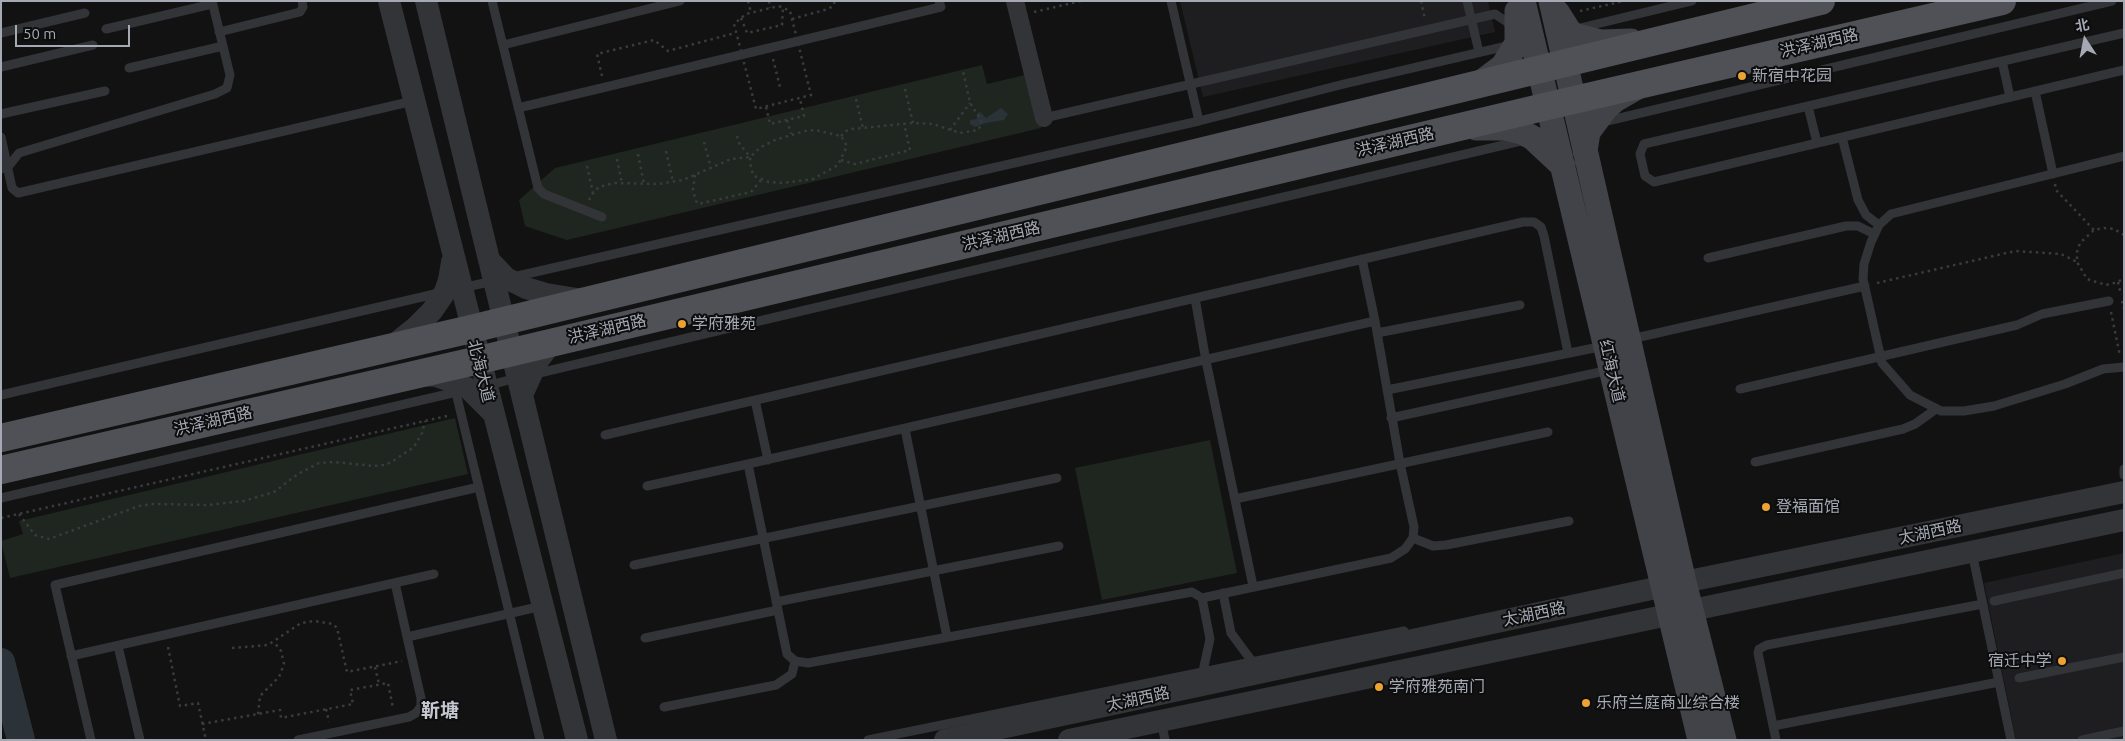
<!DOCTYPE html>
<meta charset="utf-8">
<style>
body{margin:0}
#map{position:relative;width:2125px;height:741px;overflow:hidden;background:#121213;font-family:Ubuntu,"Noto Sans SC",sans-serif}
canvas{display:block}
.frame{position:absolute;inset:0;border:2px solid #a4a9b4;pointer-events:none}
.north{position:absolute;left:2060px;top:15px;width:50px;height:50px;-webkit-text-stroke:4px #0d0d0e;paint-order:stroke;rotate:349deg;font-size:14px;font-weight:700;line-height:20px;text-align:center;color:#a4a9b4}
.north::after{content:'';display:block;margin:auto;width:18px;height:22px;background:#a4a9b4;clip-path:polygon(50% 0,100% 100%,50% 72%,0 100%)}
.scale{position:absolute;left:15px;top:25px;width:115px;height:22px;box-sizing:border-box;border:2px solid #a4a9b4;border-top:0;padding-left:6px;font-size:15px;line-height:18px;white-space:nowrap;color:#a4a9b4;-webkit-text-stroke:4px #0d0d0e;paint-order:stroke}
</style>
<div id="map">
<canvas width="2125" height="741"></canvas>
<div class="frame"></div>
<div class="north">北</div>
<div class="scale">50 m</div>
</div>
<script>
const ctx = document.querySelector('canvas').getContext('2d');
ctx.lineJoin = 'round';
function paint(path, color) {
  ctx.fillStyle = color;
  ctx.fill(path, 'evenodd');
}
function poly(rows) {
  const path = new Path2D();
  for (const r of rows) {
    path.moveTo(r[0], r[1]);
    for (let i = 2; i < r.length; i += 2) path.lineTo(r[i], r[i + 1]);
  }
  return path;
}
function trace(path, color, width, dash) {
  ctx.strokeStyle = color;
  ctx.lineWidth = width;
  ctx.lineCap = dash ? 'butt' : 'round';
  ctx.setLineDash(dash || []);
  ctx.stroke(path);
}
function write(font, color, halo, rows, align = 'center') {
  ctx.font = font + ' Ubuntu,"Noto Sans SC",sans-serif';
  ctx.lineWidth = 4;
  ctx.setLineDash([]);
  ctx.textBaseline = 'middle';
  ctx.strokeStyle = halo;
  ctx.fillStyle = color;
  for (const [text, x, y, turn = 0] of rows) {
    ctx.save();
    ctx.translate(x, y);
    ctx.rotate((+turn || 0) * Math.PI / 180);
    ctx.textAlign = isNaN(turn) ? turn : align;
    if (halo) ctx.strokeText(text, 0, 0);
    ctx.fillText(text, 0, 0);
    ctx.restore();
  }
}
const built = poly([
 [1180,1,1488,1,1495,32,1203,97],
 [2124,553,2124,740,2016,740,1984,583]
]);
const green = poly([
 [982,65,987,84,1029,74,1041,128,567,240,525,226,519,200,555,168],
 [455,418,468,474,10,578,1,541,23,534,19,521],
 [1210,440,1237,573,1102,600,1075,468]
]);
const water = poly([
 [1001,108,1008,114,1004,120,986,123,975,127,970,124,970,120,977,119,977,114,980,112,986,118]
]);
const river = poly([
 [1,662,21,740]
]);
const path = poly([
 [748,1,751,13],
 [769,1,770,8],
 [1421,1,1425,19],
 [779,6,790,11,811,95,756,109,734,24,746,14,779,6],
 [1580,11,1624,1],
 [1034,12,1081,1],
 [741,18,747,33,782,25,783,7],
 [792,19,828,9,833,6,835,1],
 [773,59,780,87],
 [602,76,597,54,654,40,668,51,735,33],
 [905,89,913,123],
 [856,99,863,128],
 [766,107,770,124,804,116,800,99],
 [787,120,791,134],
 [950,130,970,103],
 [841,136,846,131,852,129,913,123,933,124,960,133,978,130,981,125,981,120,970,103,963,71],
 [704,142,711,168],
 [666,151,673,182],
 [638,154,644,184],
 [617,159,622,184],
 [841,160,855,164,910,150,904,123],
 [587,166,593,193],
 [695,175,693,190,696,201,698,204,751,192,761,180],
 [2055,184,2056,190,2094,230],
 [589,200,593,193,599,187,606,185,615,183,659,184,683,180,731,159,750,157,761,147,775,140,805,131,815,130,841,136,847,146,838,165,813,179,783,183,769,182,754,176,751,169,750,157,739,143,736,132],
 [2124,235,2114,229,2104,228,2094,230,2080,243,2077,252,2077,262,2087,279,2106,285,2118,282,2124,278],
 [2118,282,2121,295],
 [1877,283,2015,251,2061,254,2077,262],
 [2122,301,2124,309],
 [2111,312,2120,356],
 [19,514,35,535,49,539,139,506,154,504,207,505,244,501,274,492,298,474,319,463,335,462,373,466,385,465,393,461,414,447,422,433,425,421],
 [1,518,451,415],
 [168,647,180,706,198,703,206,740],
 [232,648,268,645,301,623,314,621,333,624,337,628,347,672,402,661],
 [375,667,379,684],
 [326,709,329,722],
 [258,714,260,696,279,677,284,664,281,651,274,642],
 [202,724,280,710,281,718,353,704,350,690,388,683,393,708]
]);
const service = poly([
 [492,1,538,188,544,194,602,217],
 [1171,1,1199,121],
 [1467,1,1479,52],
 [1580,28,1692,1],
 [106,29,212,4],
 [219,32,300,12,303,7,302,1],
 [1,33,85,13],
 [2124,33,1644,144,1640,154,1645,176,1654,182,2124,70],
 [503,45,680,1],
 [2002,61,2010,97],
 [1,67,93,45],
 [129,68,223,46],
 [2035,91,2053,174],
 [1808,106,1817,143],
 [518,108,941,7,939,1],
 [1,114,105,91],
 [1044,118,1495,14,1513,26],
 [1603,122,2112,1],
 [1,137,12,188,18,193,413,101],
 [1842,137,1858,200,1866,215,1879,225],
 [2124,156,1891,214,1879,225,1871,242,1864,264,1863,279,1882,363,1910,395,1941,411,1964,411,1994,406,2065,384,2103,369,2124,367],
 [1,169,8,167,19,153,215,94,227,88,230,75,212,1],
 [1708,258,1846,226,1858,226,1874,234],
 [1362,259,1375,321],
 [513,277,1199,121,1344,84,1511,45],
 [462,288,493,281],
 [1195,298,1206,361,1253,586],
 [1377,333,1520,305],
 [1631,339,1865,286],
 [535,374,1525,140],
 [486,386,517,378],
 [1740,389,2017,325,2042,314,2109,301],
 [1387,390,1604,346],
 [456,393,540,740],
 [1,395,439,293],
 [755,400,768,460],
 [1391,418,1609,370],
 [905,429,947,637],
 [605,435,1523,222,1534,222,1541,227,1544,236,1568,353],
 [1755,462,1903,429,1915,424,1936,409],
 [2124,469,2124,475],
 [647,486,748,464],
 [1,498,461,391],
 [1235,499,1548,432],
 [1413,538,1433,546,1446,545,1569,521],
 [1972,552,2011,740],
 [634,565,1057,478],
 [395,583,407,637,542,606],
 [1223,593,1231,633,1254,664],
 [1994,601,2124,573],
 [776,602,1059,546],
 [645,638,778,610],
 [118,646,140,740],
 [71,656,434,574],
 [2019,678,2124,657],
 [1200,685,1210,639,1202,598,1192,592,808,663,795,661,787,654,748,464,1375,321,1400,463,1414,527,1413,538,1405,549,1391,558,1202,598],
 [664,707,776,685,792,674,795,661],
 [1161,721,1165,740],
 [1773,726,1999,682],
 [91,740,55,585,479,487],
 [298,740,409,717,416,713,421,706,421,698,407,637],
 [868,740,1404,631],
 [1776,740,1758,653,1759,649,1767,645,1983,604],
 [2082,740,2124,731]
]);
const minor = poly([
 [1015,1,1044,118]
]);
const tertiary = poly([
 [389,1,577,740],
 [426,1,606,740],
 [489,260,506,278,526,288,546,294,583,300],
 [391,347,416,327,432,311,445,292,449,280,452,262],
 [421,375,436,376,461,385,469,389,492,412],
 [522,395,537,362,552,342],
 [945,740,1684,582,2124,492],
 [1069,740,2124,520]
]);
const secondary = poly([
 [1523,1,1700,740],
 [1551,1,1684,582,1724,740],
 [1557,12,1569,31,1574,35,1601,42,1631,41],
 [1479,84,1503,66,1517,43,1517,11],
 [1476,128,1506,128,1522,132,1533,138,1563,166],
 [1585,151,1588,132,1605,109,1615,100,1636,88]
]);
const primary = poly([
 [1,438,471,329,1821,1],
 [1,470,479,360,1548,106,2002,1]
]);
const markers = [
 [1742,76,5,"#eca332"],
 [682,324,5,"#eca332"],
 [1766,507,5,"#eca332"],
 [2062,661,5,"#eca332"],
 [1379,687,5,"#eca332"],
 [1586,703,5,"#eca332"]
];
const streetNames = [
 ["洪泽湖西路",1819,43,-13],
 ["洪泽湖西路",1395,142,-13],
 ["洪泽湖西路",1001,236,-13],
 ["洪泽湖西路",607,329,-13],
 ["北海大道",481,371,76],
 ["红海大道",1612,371,77],
 ["洪泽湖西路",213,421,-13],
 ["太湖西路",1930,532,-12],
 ["太湖西路",1534,614,-12],
 ["太湖西路",1138,699,-12]
];
const poiNames = [
 ["新宿中花园",1752,76],
 ["学府雅苑",692,324],
 ["登福面馆",1776,507],
 ["宿迁中学",2052,661,"right"],
 ["学府雅苑南门",1389,687],
 ["乐府兰庭商业综合楼",1596,703]
];
const quarterNames = [
 ["靳塘",440,711]
];
paint(built, '#1e1e20');
paint(green, '#1e261f');
paint(water, '#2b3339');
trace(river, '#2b3339', 28);
trace(path, '#393b3f', 2.5, [2.5, 4]);
trace(service, '#333438', 9);
trace(minor, '#333438', 18);
trace(tertiary, '#333438', 22);
trace(secondary, '#414348', 25);
trace(primary, '#4f5157', 28);
for (const [x, y, r, color] of markers) {
  const dot = new Path2D();
  dot.arc(x, y, r, 0, 2 * Math.PI);
  ctx.fillStyle = color;
  ctx.fill(dot);
  trace(dot, '#0d0d0e', 2);
}
write('16px', '#a4a9b4', '#0d0d0e', streetNames);
write('16px', '#a4a9b4', '#0d0d0e', poiNames, 'left');
write('bold 19px', '#c5c8d0', '#0d0d0e', quarterNames);
</script>
